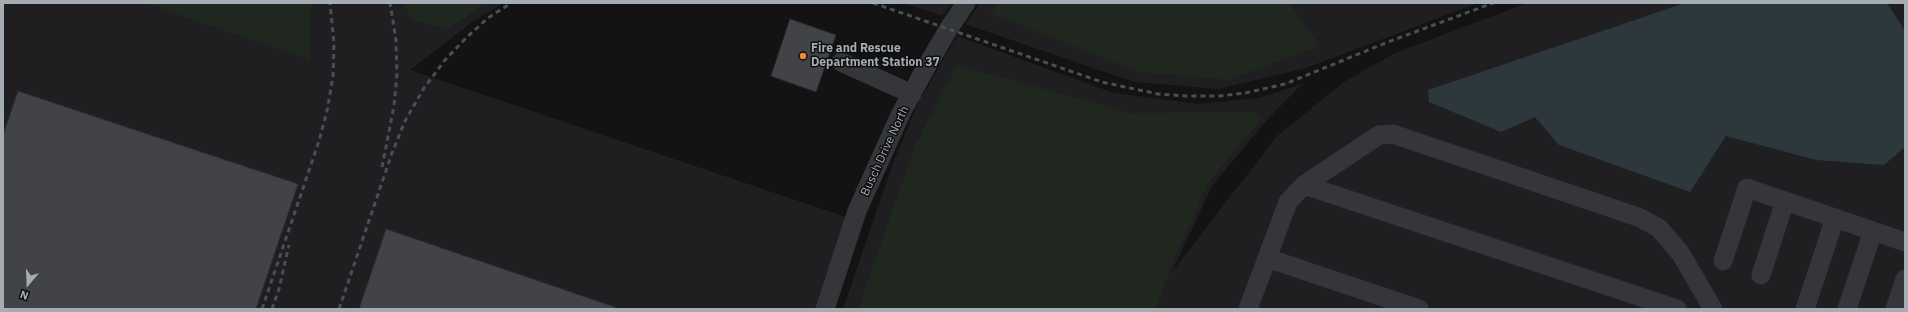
<!DOCTYPE html>
<style>
body{margin:0}
#map{position:relative;width:1908px;height:312px;overflow:hidden;background:#131314;font-family:"IBM Plex Sans",sans-serif}
canvas{display:block}
.frame{position:absolute;inset:0;border:4px solid #a5acb4;pointer-events:none}
.north{position:absolute;left:8px;top:264px;width:40px;height:40px;-webkit-text-stroke:3px #0e0e0f;paint-order:stroke;rotate:199deg;font-size:11px;font-weight:700;line-height:16px;text-align:center;color:#a5acb4}
.north::after{content:'';display:block;margin:auto;width:14px;height:18px;background:#a5acb4;clip-path:polygon(50% 0,100% 100%,50% 72%,0 100%)}
</style>
<div id="map">
<canvas width="1908" height="312"></canvas>
<div class="frame"></div>
<div class="north">N</div>
</div>
<script>
const ctx = document.querySelector('canvas').getContext('2d');
ctx.lineJoin = 'round';
function paint(path, color) {
  ctx.fillStyle = color;
  ctx.fill(path, 'evenodd');
}
function poly(rows) {
  const path = new Path2D();
  for (const r of rows) {
    path.moveTo(r[0], r[1]);
    for (let i = 2; i < r.length; i += 2) path.lineTo(r[i], r[i + 1]);
  }
  return path;
}
function trace(path, color, width, dash) {
  ctx.strokeStyle = color;
  ctx.lineWidth = width;
  ctx.lineCap = dash ? 'butt' : 'round';
  ctx.setLineDash(dash || []);
  ctx.stroke(path);
}
function write(font, color, halo, rows, align = 'center') {
  ctx.font = font + ' "IBM Plex Sans",sans-serif';
  ctx.lineWidth = 3;
  ctx.setLineDash([]);
  ctx.textBaseline = 'middle';
  ctx.strokeStyle = halo;
  ctx.fillStyle = color;
  for (const [text, x, y, turn = 0] of rows) {
    ctx.save();
    ctx.translate(x, y);
    ctx.rotate((+turn || 0) * Math.PI / 180);
    ctx.textAlign = isNaN(turn) ? turn : align;
    if (halo) ctx.strokeText(text, 0, 0);
    ctx.fillText(text, 0, 0);
    ctx.restore();
  }
}
const built = poly([
 [3,3,144,3,310,59,311,3,504,3,472,22,410,70,849,218,818,309,3,309],
 [904,3,953,3,942,16],
 [980,3,1478,3,1306,68,1218,89,1134,82,965,24],
 [1527,3,1905,3,1905,309,843,309,893,163,919,101,957,36,1114,93,1198,104,1258,98,1302,84,1266,121,1212,186,1172,272,1277,136,1344,82,1395,53]
]);
const green = poly([
 [144,3,311,3,310,60],
 [404,3,487,3,447,29,410,19],
 [997,3,1289,3,1320,46,1228,80,1139,72,990,13],
 [957,65,1130,113,1256,112,1261,119,1208,183,1170,269,1156,309,858,309,915,146]
]);
const water = poly([
 [1685,3,1887,3,1905,31,1905,147,1884,165,1816,160,1726,136,1690,192,1559,145,1535,117,1501,132,1429,102,1428,90]
]);
const building = poly([
 [790,19,836,35,816,92,771,76,790,19],
 [18,91,298,184,256,309,3,309,3,135,18,91],
 [386,229,615,307,615,309,359,309,386,229]
]);
const minor = poly([
 [841,62,912,94],
 [1304,185,1677,309],
 [1267,258,1419,309],
 [1723,261,1747,188,1905,242],
 [1761,275,1785,201],
 [825,309,857,211,901,113,924,71,949,28,966,3],
 [1248,309,1288,202,1304,185,1379,135,1393,134,1638,217,1659,228,1681,254,1713,309],
 [1805,309,1835,218],
 [1847,309,1873,231],
 [1895,309,1905,279]
]);
const rail = poly([
 [873,3,1102,82,1158,94,1187,96,1220,96,1245,93,1285,84,1388,42,1493,3],
 [382,167,394,106,397,74,396,40,390,3],
 [262,309,319,141,327,111,333,77,334,44,330,3],
 [272,309,279,289,289,245],
 [339,309,392,153,405,121,424,88,445,60,466,38,488,18,511,3]
]);
const markers = [
 [803,56,4,"#ea8c35"]
];
const poiNames = [
 ["Fire and Rescue",811,49],
 ["Department Station 37",811,63]
];
const streetNames = [
 ["Busch Drive North",885,151,-65]
];
paint(built, '#1f1f21');
paint(green, '#1f271f');
paint(water, '#2c383c');
paint(building, '#424347');
trace(building, '#2d2d30', 1);
trace(minor, '#343639', 19);
trace(rail, '#4b4e52', 3, [5, 4]);
for (const [x, y, r, color] of markers) {
  const dot = new Path2D();
  dot.arc(x, y, r, 0, 2 * Math.PI);
  ctx.fillStyle = color;
  ctx.fill(dot);
  trace(dot, '#0e0e0f', 1.5);
}
write('bold 12px', '#a5acb4', '#0e0e0f', poiNames, 'left');
write('12px', '#a5acb4', '#0e0e0f', streetNames);
</script>
